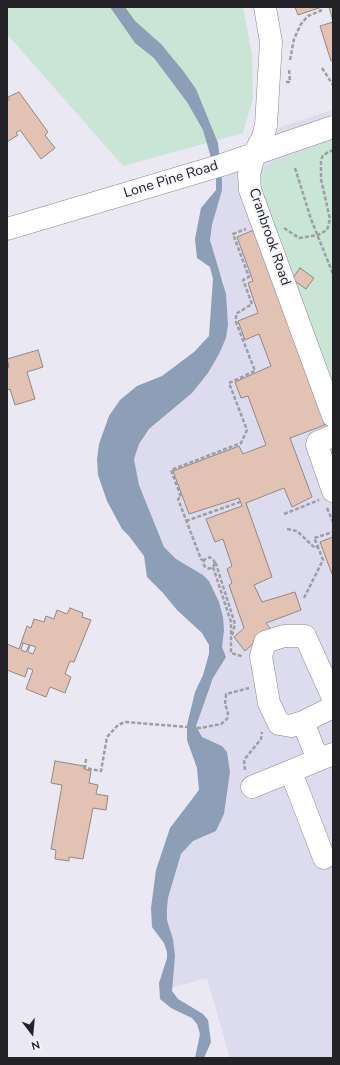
<!DOCTYPE html>
<style>
body{margin:0}
#map{position:relative;width:340px;height:1065px;overflow:hidden;background:#e9e8f3;font-family:"Nunito Sans",sans-serif}
canvas{display:block}
.frame{position:absolute;inset:0;border:8px solid #232327;pointer-events:none}
.north{position:absolute;left:12px;top:1013px;width:40px;height:40px;-webkit-text-stroke:3px #f6f6ff;paint-order:stroke;rotate:164deg;font-size:11px;font-weight:700;line-height:16px;text-align:center;color:#232327}
.north::after{content:'';display:block;margin:auto;width:14px;height:18px;background:#232327;clip-path:polygon(50% 0,100% 100%,50% 72%,0 100%)}
</style>
<div id="map">
<canvas width="340" height="1065"></canvas>
<div class="frame"></div>
<div class="north">N</div>
</div>
<script>
const ctx = document.querySelector('canvas').getContext('2d');
ctx.lineJoin = 'round';
function paint(path, color) {
  ctx.fillStyle = color;
  ctx.fill(path, 'evenodd');
}
function poly(rows) {
  const path = new Path2D();
  for (const r of rows) {
    if (r.length === 3) {
      path.moveTo(r[0] + r[2], r[1]);
      path.arc(r[0], r[1], r[2], 0, 2 * Math.PI);
      continue;
    }
    path.moveTo(r[0], r[1]);
    for (let i = 2; i < r.length; i += 2) path.lineTo(r[i], r[i + 1]);
  }
  return path;
}
function trace(path, color, width, dash) {
  ctx.strokeStyle = color;
  ctx.lineWidth = width;
  ctx.lineCap = dash ? 'butt' : 'round';
  ctx.setLineDash(dash || []);
  ctx.stroke(path);
}
function write(font, color, halo, rows, align = 'center') {
  ctx.font = font + ' "Nunito Sans",sans-serif';
  ctx.lineWidth = 3.5;
  ctx.setLineDash([]);
  ctx.textBaseline = 'middle';
  ctx.strokeStyle = halo;
  ctx.fillStyle = color;
  for (const [text, x, y, turn = 0] of rows) {
    ctx.save();
    ctx.translate(x, y);
    ctx.rotate((+turn || 0) * Math.PI / 180);
    ctx.textAlign = isNaN(turn) ? turn : align;
    if (halo) ctx.strokeText(text, 0, 0);
    ctx.fillText(text, 0, 0);
    ctx.restore();
  }
}
const built = poly([
 [333,110,333,1058,230,1058,207,978,171,988,175,956,173,939,167,920,168,898,181,854,193,841,216,831,224,814,230,772,227,752,222,746,202,737,196,726,197,719,224,653,222,647,222,641,209,581,203,575,176,559,164,547,139,485,134,459,139,444,149,429,192,393,226,338,228,325,224,283,213,256,210,240,222,173,253,136]
]);
const green = poly([
 [7,7,243,7,252,55,253,98,243,133,123,166,7,34],
 [333,140,333,381,301,298,297,294,263,195,261,178,265,168,274,162]
]);
const water = poly([
 [110,7,125,7,135,21,161,44,184,72,196,89,218,143,222,180,222,190,212,225,210,240,226,294,228,325,226,338,219,354,208,373,192,393,149,429,139,444,134,459,139,485,164,547,176,559,203,575,209,581,219,602,223,617,224,630,222,647,226,657,213,678,196,726,202,737,222,746,227,752,230,772,224,814,216,831,193,841,181,854,168,898,167,909,167,920,173,939,175,956,172,991,178,999,203,1014,208,1020,211,1042,204,1058,195,1058,200,1034,197,1024,192,1018,171,1008,160,999,159,983,167,958,167,952,164,943,152,927,151,908,156,870,170,828,199,790,197,768,187,740,187,725,195,692,203,675,209,654,209,645,202,633,177,610,163,593,147,577,144,556,129,536,122,529,107,501,98,475,97,459,99,444,109,416,120,400,137,386,162,376,194,352,209,336,213,279,210,267,197,258,195,239,201,208,216,190,216,175,203,130,187,102,154,58,135,43]
]);
const building = poly([
 [295,7,322,7,298,15,295,7],
 [329,7,333,7,333,21,329,7],
 [333,22,333,60,331,61,320,26,333,22],
 [19,92,48,132,45,135,55,148,41,159,20,130,16,133,18,135,7,142,7,101,10,99,8,97,19,92],
 [254,230,325,425,290,438,312,497,292,507,284,488,246,503,272,577,254,585,262,602,295,592,301,610,266,623,270,628,245,651,234,637,244,628,229,585,232,583,227,569,232,566,223,539,215,542,206,519,242,506,239,498,189,514,173,471,239,446,243,454,266,445,248,396,241,398,235,382,271,366,259,334,245,340,238,321,258,313,248,283,253,281,237,237,254,230],
 [300,268,314,278,306,289,292,279,300,268],
 [38,350,43,367,27,372,35,399,15,405,10,389,7,390,7,368,9,367,7,359,38,350],
 [333,537,333,574,332,574,320,542,333,537],
 [70,608,83,613,82,617,91,620,74,662,70,661,65,674,71,677,65,693,50,687,46,697,26,689,33,670,28,668,25,677,7,670,7,644,19,649,27,626,31,628,34,619,44,622,46,616,54,619,57,610,67,614,70,608],
 [23,643,29,645,26,652,21,650,23,643],
 [30,645,36,647,33,654,28,652,30,645],
 [55,761,84,766,84,769,91,771,89,783,98,785,96,794,108,796,106,810,93,808,83,859,69,857,69,861,55,859,56,850,51,849,62,785,51,783,55,761]
]);
const path = poly([
 [290,60,294,39,301,24,308,16,322,10],
 [322,68,333,85],
 [286,82,290,82,289,69],
 [295,168,311,219,333,274],
 [284,228,299,238,318,235,327,230,330,219,321,179,321,160,323,155,333,150],
 [327,508,333,522],
 [284,514,319,500],
 [186,521,240,502],
 [287,529,297,531,315,548,318,546,314,538,333,532],
 [209,563,5.5],
 [204,561,201,559,178,499,181,497,171,470,241,443,247,430,229,383,255,371,236,322,236,314,252,304,243,280,249,277,233,234,246,229],
 [215,563,216,564,235,624,232,636],
 [213,567,231,622,231,653,241,656,242,658],
 [304,598,323,560,318,547],
 [86,759,85,768,101,771,107,737,118,725,125,722,200,728,221,724,227,719,228,713,225,704,226,694,249,688],
 [245,770,244,760,261,739,262,732]
]);
const minor = poly([
 [265,7,271,42,266,125,263,137,254,154,249,175,250,190,333,416],
 [7,229,222,165,333,127],
 [333,436,318,442,317,445,333,491],
 [333,698,305,636,284,636,265,642,261,656,269,703,279,724,291,726,303,722,333,707],
 [303,722,318,760,333,754],
 [291,772,324,858],
 [252,787,318,760]
]);
const streetNames = [
 ["Lone Pine Road",171,180,-17],
 ["Cranbrook Road",269,237,71]
];
paint(built, '#dcdcee');
paint(green, '#c8e5d5');
paint(water, '#8c9fb7');
paint(building, '#e2c2b3');
trace(building, '#928883', 1);
trace(minor, '#888891', 23);
trace(path, '#9e9ea6', 2.5, [4, 2]);
trace(minor, '#fff', 22);
write('14px', '#232327', '#f6f6ff', streetNames);
</script>
